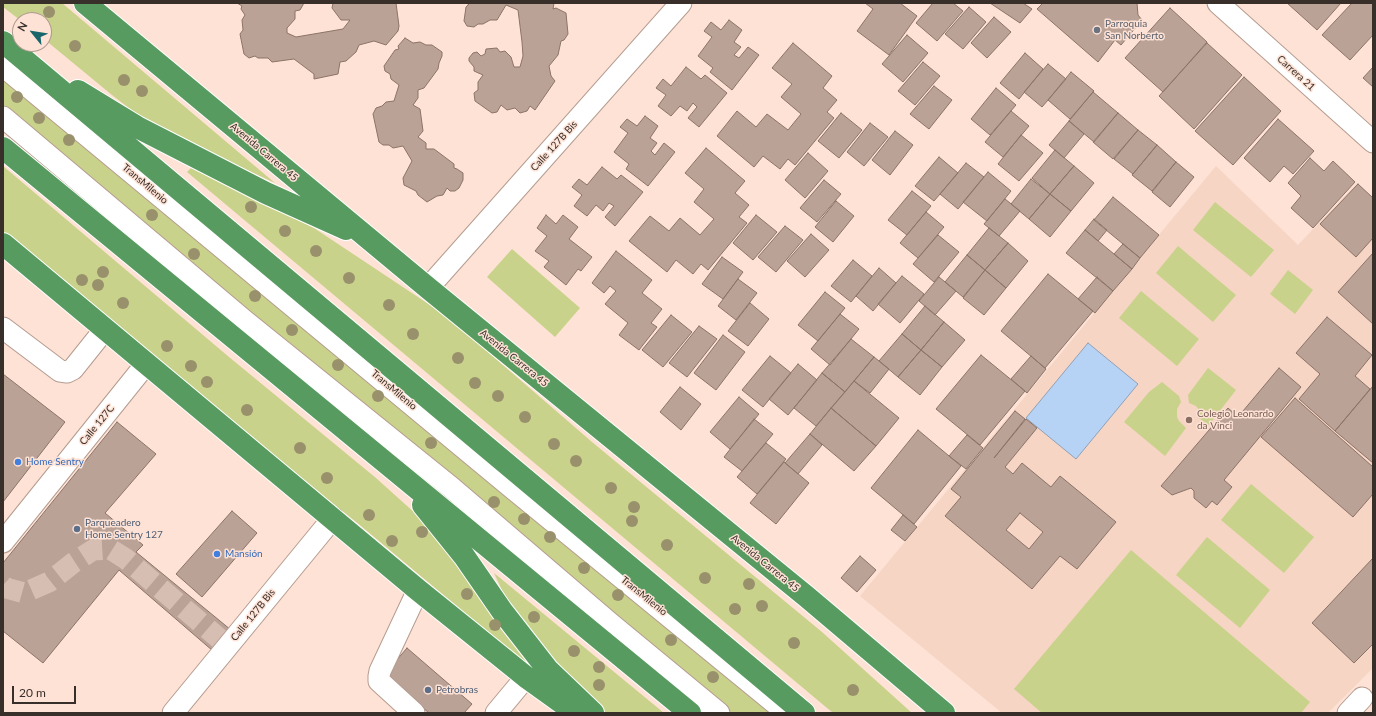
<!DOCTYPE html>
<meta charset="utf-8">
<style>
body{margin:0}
#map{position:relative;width:1376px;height:716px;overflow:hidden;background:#fde2d5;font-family:Lato,sans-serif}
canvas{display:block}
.frame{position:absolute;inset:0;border:4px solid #392f2a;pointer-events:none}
.north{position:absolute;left:12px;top:12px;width:40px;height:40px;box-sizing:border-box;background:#fde2d5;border:1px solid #af9a91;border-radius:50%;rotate:300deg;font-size:11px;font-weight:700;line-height:16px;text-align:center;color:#392f2a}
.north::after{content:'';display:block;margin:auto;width:14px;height:18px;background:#18666c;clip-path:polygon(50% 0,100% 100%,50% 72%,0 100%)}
.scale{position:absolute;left:12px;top:686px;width:64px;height:18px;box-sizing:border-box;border:2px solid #392f2a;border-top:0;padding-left:5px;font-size:12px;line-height:14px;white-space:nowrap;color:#392f2a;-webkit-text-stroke:3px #fde2d5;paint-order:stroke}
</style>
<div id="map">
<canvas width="1376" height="716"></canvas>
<div class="frame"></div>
<div class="north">N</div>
<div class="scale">20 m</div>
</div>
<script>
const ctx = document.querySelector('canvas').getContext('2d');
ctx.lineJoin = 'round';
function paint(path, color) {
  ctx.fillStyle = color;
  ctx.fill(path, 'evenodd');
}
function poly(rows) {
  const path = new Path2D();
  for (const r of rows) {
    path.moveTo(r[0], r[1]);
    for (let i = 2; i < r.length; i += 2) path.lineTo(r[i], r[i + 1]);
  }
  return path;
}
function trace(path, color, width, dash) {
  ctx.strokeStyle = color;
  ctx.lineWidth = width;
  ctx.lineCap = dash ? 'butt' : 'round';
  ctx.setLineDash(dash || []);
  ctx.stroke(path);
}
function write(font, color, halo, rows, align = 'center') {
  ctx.font = font + ' Lato,sans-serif';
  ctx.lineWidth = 3;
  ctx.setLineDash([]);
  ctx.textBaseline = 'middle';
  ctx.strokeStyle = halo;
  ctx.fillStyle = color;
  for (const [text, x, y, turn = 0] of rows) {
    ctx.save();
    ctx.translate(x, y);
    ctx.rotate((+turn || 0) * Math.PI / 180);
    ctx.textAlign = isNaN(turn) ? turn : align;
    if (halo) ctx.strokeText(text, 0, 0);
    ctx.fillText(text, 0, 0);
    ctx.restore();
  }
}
const built = poly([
 [1216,166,1298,245,1357,183,1373,197,1373,668,1328,713,1002,713,860,596]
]);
const green = poly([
 [3,3,62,3,275,183,155,128,112,95,44,39,44,20,20,20,3,7],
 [3,75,772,713,732,713,594,598,251,316,3,106],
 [3,166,229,357,376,478,416,514,457,563,533,670,361,526,145,353,3,234],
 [191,168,314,228,445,315,592,442,822,632,912,713,833,713,187,172],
 [1215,202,1274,250,1251,277,1193,230],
 [1178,246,1236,295,1213,322,1156,273],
 [512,249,580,308,555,337,487,277],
 [1288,270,1313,290,1295,314,1270,294],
 [1141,291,1199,339,1177,366,1119,318],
 [1208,368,1236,390,1209,425,1197,417,1199,410,1196,406,1189,403,1188,395],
 [1162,382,1179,396,1181,402,1177,409,1177,417,1179,421,1186,428,1165,456,1124,422,1149,392],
 [1251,484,1314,537,1284,573,1221,520],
 [1207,537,1270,590,1240,628,1176,575],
 [1131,550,1310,702,1301,713,1042,713,1014,689],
 [494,573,664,713,602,713,556,666,513,614]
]);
const water = poly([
 [1088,343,1138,384,1076,459,1026,418,1088,343]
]);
const building = poly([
 [237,3,304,3,300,10,295,11,295,19,287,28,287,33,296,37,343,29,350,20,341,20,332,8,333,3,396,3,399,26,398,31,386,45,374,41,359,45,356,52,346,61,340,62,338,74,314,79,314,74,294,59,272,62,268,58,258,58,255,56,249,58,244,54,240,34,243,30,242,20,245,15,241,9,242,6,237,3],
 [464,3,554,3,553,9,556,8,566,13,568,34,564,40,561,41,558,55,549,66,551,76,555,81,535,110,530,106,527,111,520,113,515,108,507,110,501,105,497,112,492,113,475,101,474,93,478,90,478,82,483,75,474,71,474,67,469,61,469,58,473,53,477,52,481,56,485,54,486,49,497,48,500,52,505,51,511,57,514,67,520,67,523,56,522,42,518,10,506,5,497,20,490,20,483,24,478,24,474,27,467,26,464,21,466,7,469,4,464,3],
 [865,3,900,3,917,16,889,55,857,31,873,9,865,3],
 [933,3,953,3,963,11,937,41,916,23,933,3],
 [990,3,1023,3,1032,9,1020,23,990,3],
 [1043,3,1137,3,1138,15,1142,20,1121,45,1115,40,1098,62,1037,9,1043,3],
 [1287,3,1341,3,1317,30,1287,3],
 [1352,3,1373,3,1373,35,1350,60,1322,35,1352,3],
 [969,7,986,22,963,49,945,34,969,7],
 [1170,8,1207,42,1163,92,1125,58,1170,8],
 [994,17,1011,32,987,58,971,43,994,17],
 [729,20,742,30,734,42,741,47,734,55,739,58,748,47,759,55,732,90,710,72,713,68,698,56,712,37,704,31,711,22,721,30,729,20],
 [907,35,928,53,903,82,882,64,907,35],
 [405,38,413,43,420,42,426,45,432,45,442,52,442,56,439,63,438,69,424,88,418,90,418,98,413,105,420,109,423,131,418,137,426,143,426,149,434,149,454,164,454,168,457,169,463,173,463,180,459,188,455,191,450,191,447,188,443,195,437,196,427,202,418,195,416,191,404,185,403,178,412,161,403,146,393,148,389,145,383,145,379,142,373,114,376,108,382,106,386,102,394,101,399,85,391,79,390,74,385,71,384,66,395,50,399,49,398,46,405,38],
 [793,43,832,76,823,88,837,100,827,112,834,118,795,165,788,159,780,169,763,156,754,167,717,136,737,111,756,127,767,114,788,130,801,114,781,97,792,84,772,68,793,43],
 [1207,43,1242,75,1194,129,1159,96,1207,43],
 [1025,53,1043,69,1019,99,1000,83,1025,53],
 [923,62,940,76,915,105,898,91,923,62],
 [1048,64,1066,79,1042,107,1024,92,1048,64],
 [686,67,701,79,705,75,727,93,699,127,688,118,697,107,693,103,687,111,680,106,671,116,658,106,666,95,656,88,663,79,671,86,686,67],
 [1373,67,1373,87,1363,78,1373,67],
 [1071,72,1094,91,1070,119,1048,100,1071,72],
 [1244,77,1281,111,1233,165,1195,131,1244,77],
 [934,86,952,100,929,129,910,114,934,86],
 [996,88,1016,105,990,135,971,119,996,88],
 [1093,92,1118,113,1094,142,1069,121,1093,92],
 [1011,111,1029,126,1003,157,985,142,1011,111],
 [841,113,862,130,839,158,818,141,841,113],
 [1118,113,1138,130,1113,159,1093,142,1118,113],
 [645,116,658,126,650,138,657,143,651,151,655,155,664,143,675,152,648,186,626,169,629,164,614,152,628,133,620,127,627,119,637,126,645,116],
 [1278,119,1314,151,1293,174,1284,166,1270,182,1244,158,1278,119],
 [1069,121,1084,134,1064,158,1049,145,1069,121],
 [870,123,888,137,864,166,847,152,870,123],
 [1138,130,1157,145,1133,174,1114,159,1138,130],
 [895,131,913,145,890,175,872,160,895,131],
 [1021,135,1043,153,1019,181,998,164,1021,135],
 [1157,145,1176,162,1152,191,1132,175,1157,145],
 [706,148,745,181,735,193,749,205,739,217,747,223,708,270,701,264,693,274,676,260,667,272,629,241,650,216,669,231,680,218,700,235,714,219,694,202,704,189,685,173,706,148],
 [1055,150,1074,166,1050,194,1032,178,1055,150],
 [808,153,828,171,805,198,785,180,808,153],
 [939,157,958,173,934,201,915,186,939,157],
 [1310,158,1324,171,1333,161,1355,182,1313,228,1291,208,1301,196,1288,183,1310,158],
 [1176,162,1194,177,1170,207,1152,192,1176,162],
 [966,163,984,177,958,209,940,194,966,163],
 [1074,166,1094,183,1071,211,1050,194,1074,166],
 [602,167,617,179,621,175,643,192,615,226,605,217,614,206,609,203,603,211,596,205,587,216,574,206,582,195,572,187,579,179,587,185,602,167],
 [988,172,1011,191,987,221,963,202,988,172],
 [1031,179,1050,194,1029,219,1011,204,1031,179],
 [824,180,841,194,817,222,800,208,824,180],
 [1358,184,1373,198,1373,238,1356,257,1320,224,1358,184],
 [912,191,931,206,907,235,888,220,912,191],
 [1050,194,1071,211,1050,237,1029,219,1050,194],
 [1113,197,1159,235,1140,258,1094,220,1113,197],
 [1005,199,1020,211,999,236,984,224,1005,199],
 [836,201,854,216,833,242,815,227,836,201],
 [926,212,944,227,918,258,900,243,926,212],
 [546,215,556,224,563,215,578,227,569,239,592,257,581,271,578,269,566,285,544,267,549,261,535,251,547,236,537,228,546,215],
 [756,215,777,232,753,260,733,243,756,215],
 [1094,219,1107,230,1098,241,1085,230,1094,219],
 [785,226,803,240,776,272,758,257,785,226],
 [989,228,1008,243,985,270,967,255,989,228],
 [1085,230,1132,269,1113,291,1066,253,1085,230],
 [811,234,829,250,805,277,787,261,811,234],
 [938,235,959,252,934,282,913,264,938,235],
 [1008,243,1028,261,1006,288,985,270,1008,243],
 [1123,244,1140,258,1132,269,1114,254,1123,244],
 [616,251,652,280,642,293,662,309,651,323,657,327,639,350,619,335,628,323,605,304,616,291,610,286,604,293,592,283,616,251],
 [1373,253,1373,324,1338,292,1373,253],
 [967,255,985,270,963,297,945,282,967,255],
 [722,257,743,272,723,299,702,284,722,257],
 [853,260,872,276,851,302,831,286,853,260],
 [879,268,896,283,873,311,856,296,879,268],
 [985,270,1006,288,984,315,963,298,985,270],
 [1048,274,1093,311,1045,368,1001,331,1048,274],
 [902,276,924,294,900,323,878,304,902,276],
 [939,277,956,291,935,315,919,301,939,277],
 [1097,277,1113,291,1095,313,1078,299,1097,277],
 [738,279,757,293,736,320,718,306,738,279],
 [825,292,845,308,818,341,798,325,825,292],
 [750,303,769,319,748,346,728,331,750,303],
 [925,306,944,322,921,350,902,334,925,306],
 [840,314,859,329,830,365,811,349,840,314],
 [671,315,692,332,663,367,642,350,671,315],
 [1327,317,1372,355,1355,376,1370,389,1335,431,1299,399,1320,374,1296,353,1327,317],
 [944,322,965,340,942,367,921,350,944,322],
 [699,326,717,339,687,377,669,363,699,326],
 [902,334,921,350,898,377,879,361,902,334],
 [723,335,745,352,716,390,694,373,723,335],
 [851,339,874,357,845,392,822,373,851,339],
 [921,350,942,367,920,395,898,377,921,350],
 [981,355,1025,391,980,445,936,409,981,355],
 [770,356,791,373,763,407,742,390,770,356],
 [1031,356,1046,369,1027,393,1011,379,1031,356],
 [874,357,889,369,870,393,854,381,874,357],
 [798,364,817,380,788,415,769,399,798,364],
 [1279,368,1301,387,1224,480,1232,487,1217,505,1212,501,1206,508,1194,498,1194,491,1191,488,1172,495,1161,486,1228,408,1238,417,1279,368],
 [822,373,845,392,816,426,794,408,822,373],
 [3,374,65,422,3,502,3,374],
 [854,381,899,418,876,446,831,408,854,381],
 [1373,386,1373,463,1335,431,1373,386],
 [680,387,701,404,681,430,660,412,680,387],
 [739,397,759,414,730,449,710,432,739,397],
 [1295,398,1373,467,1373,494,1353,517,1261,437,1295,398],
 [831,408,876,446,854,471,810,434,831,408],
 [1015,411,1025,419,994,458,1026,419,1037,428,1005,467,1013,474,1022,463,1051,487,1060,476,1116,522,1077,569,1060,556,1032,589,945,516,961,497,951,489,1015,411],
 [1020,513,1043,532,1029,549,1006,530,1020,513],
 [754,419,773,434,742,471,724,457,754,419],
 [117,422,156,454,105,513,143,545,136,552,231,630,213,651,119,570,43,663,3,631,3,563,117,422],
 [918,430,961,466,914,524,871,488,918,430],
 [810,434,822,445,798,474,785,463,810,434],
 [967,435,983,448,966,469,949,456,967,435],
 [766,443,786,459,757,494,737,477,766,443],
 [784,462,809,483,776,524,750,503,784,462],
 [232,511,257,533,202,597,176,574,232,511],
 [903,515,917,527,905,541,891,530,903,515],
 [860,556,876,570,857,592,841,578,860,556],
 [1373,558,1373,644,1354,663,1312,623,1373,558],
 [407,648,472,704,464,713,429,713,384,675,407,648]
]);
const minorTunnel = poly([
 [3,585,6,588,24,593,49,582,73,563,93,550,110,549,126,559,222,641]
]);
const minor = poly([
 [1218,3,1373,142],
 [3,66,512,488,787,713],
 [3,117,245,321,452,488,611,624,719,713],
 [428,288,681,3],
 [3,328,60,371,67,372,73,369,105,329],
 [3,542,146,364],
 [173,713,333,518],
 [414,713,379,681,379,676,380,671,418,590],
 [496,713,526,677],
 [1348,713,1362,698]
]);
const highway = poly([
 [85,3,428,288,807,597,944,713],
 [3,42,804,713],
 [78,91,137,127,266,193,346,229],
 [3,148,690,713],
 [3,244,418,590,526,677,576,713],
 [423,505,464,556,502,611,548,670,593,713]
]);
const trees = [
 [49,12],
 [75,46],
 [124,80],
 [142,91],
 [17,97],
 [39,118],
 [69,140],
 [251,207],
 [152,215],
 [285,231],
 [316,251],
 [194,254],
 [103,272],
 [349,278],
 [82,280],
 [98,285],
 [255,296],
 [123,303],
 [389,305],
 [292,330],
 [413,334],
 [167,346],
 [458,358],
 [338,365],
 [191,366],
 [207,382],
 [475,383],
 [378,396],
 [498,396],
 [247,410],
 [525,417],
 [431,443],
 [554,444],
 [300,448],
 [576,461],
 [327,478],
 [611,488],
 [494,502],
 [634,507],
 [369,515],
 [524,519],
 [632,521],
 [422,532],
 [550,537],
 [392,541],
 [667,545],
 [584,568],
 [705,578],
 [749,584],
 [467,594],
 [618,595],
 [762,606],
 [735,609],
 [534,617],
 [495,625],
 [671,640],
 [794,643],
 [574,651],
 [599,667],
 [713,677],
 [599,685],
 [853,690]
];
const markers = [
 [1097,30,4,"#6b7280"],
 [1189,420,4,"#8d6e63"],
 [18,462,4,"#3f7fe0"],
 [77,529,4,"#5c6f8a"],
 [217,554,4,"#3f7fe0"],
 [428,690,4,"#5c6f8a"]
];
const worshipNames = [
 ["Parroquia",1105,24],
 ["San Norberto",1105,36]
];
const streetNames = [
 ["Carrera 21",1296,73,42],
 ["Calle 127B Bis",554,146,-48],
 ["Avenida Carrera 45",264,152,40],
 ["TransMilenio",145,184,40],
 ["Avenida Carrera 45",514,358,39],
 ["TransMilenio",394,390,40],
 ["Calle 127C",97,425,-51],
 ["Avenida Carrera 45",765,563,39],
 ["TransMilenio",644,596,39],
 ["Calle 127B Bis",253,615,-51]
];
const educationNames = [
 ["Colegio Leonardo",1197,414],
 ["da Vinci",1197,426]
];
const shopNames = [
 ["Home Sentry",26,462],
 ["Mansión",225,554]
];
const serviceNames = [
 ["Parqueadero",85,523],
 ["Home Sentry 127",85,535],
 ["Petrobras",436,690]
];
paint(built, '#f6d5c4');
paint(green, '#c9d28a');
paint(water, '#b6d2f4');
trace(water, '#90a1b7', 1);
paint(building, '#bba296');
trace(building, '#8b7367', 1);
trace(minorTunnel, '#d6beb3', 21, [21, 10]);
trace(minor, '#b59c90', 23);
trace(highway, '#fff', 24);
trace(minor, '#fff', 21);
trace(highway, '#589b61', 22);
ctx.fillStyle = '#99906c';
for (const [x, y] of trees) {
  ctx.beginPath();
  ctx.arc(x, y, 6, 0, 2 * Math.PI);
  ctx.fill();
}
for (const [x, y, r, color] of markers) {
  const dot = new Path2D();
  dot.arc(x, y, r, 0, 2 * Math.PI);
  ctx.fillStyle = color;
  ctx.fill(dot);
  trace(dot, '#fde2d5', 1.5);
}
write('10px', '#5b616d', '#fde2d5', worshipNames, 'left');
write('10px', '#392f2a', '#fde2d5', streetNames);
write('10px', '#785e54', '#fde2d5', educationNames, 'left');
write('10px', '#366cbe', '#fde2d5', shopNames, 'left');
write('10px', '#4e5e75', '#fde2d5', serviceNames, 'left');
</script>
